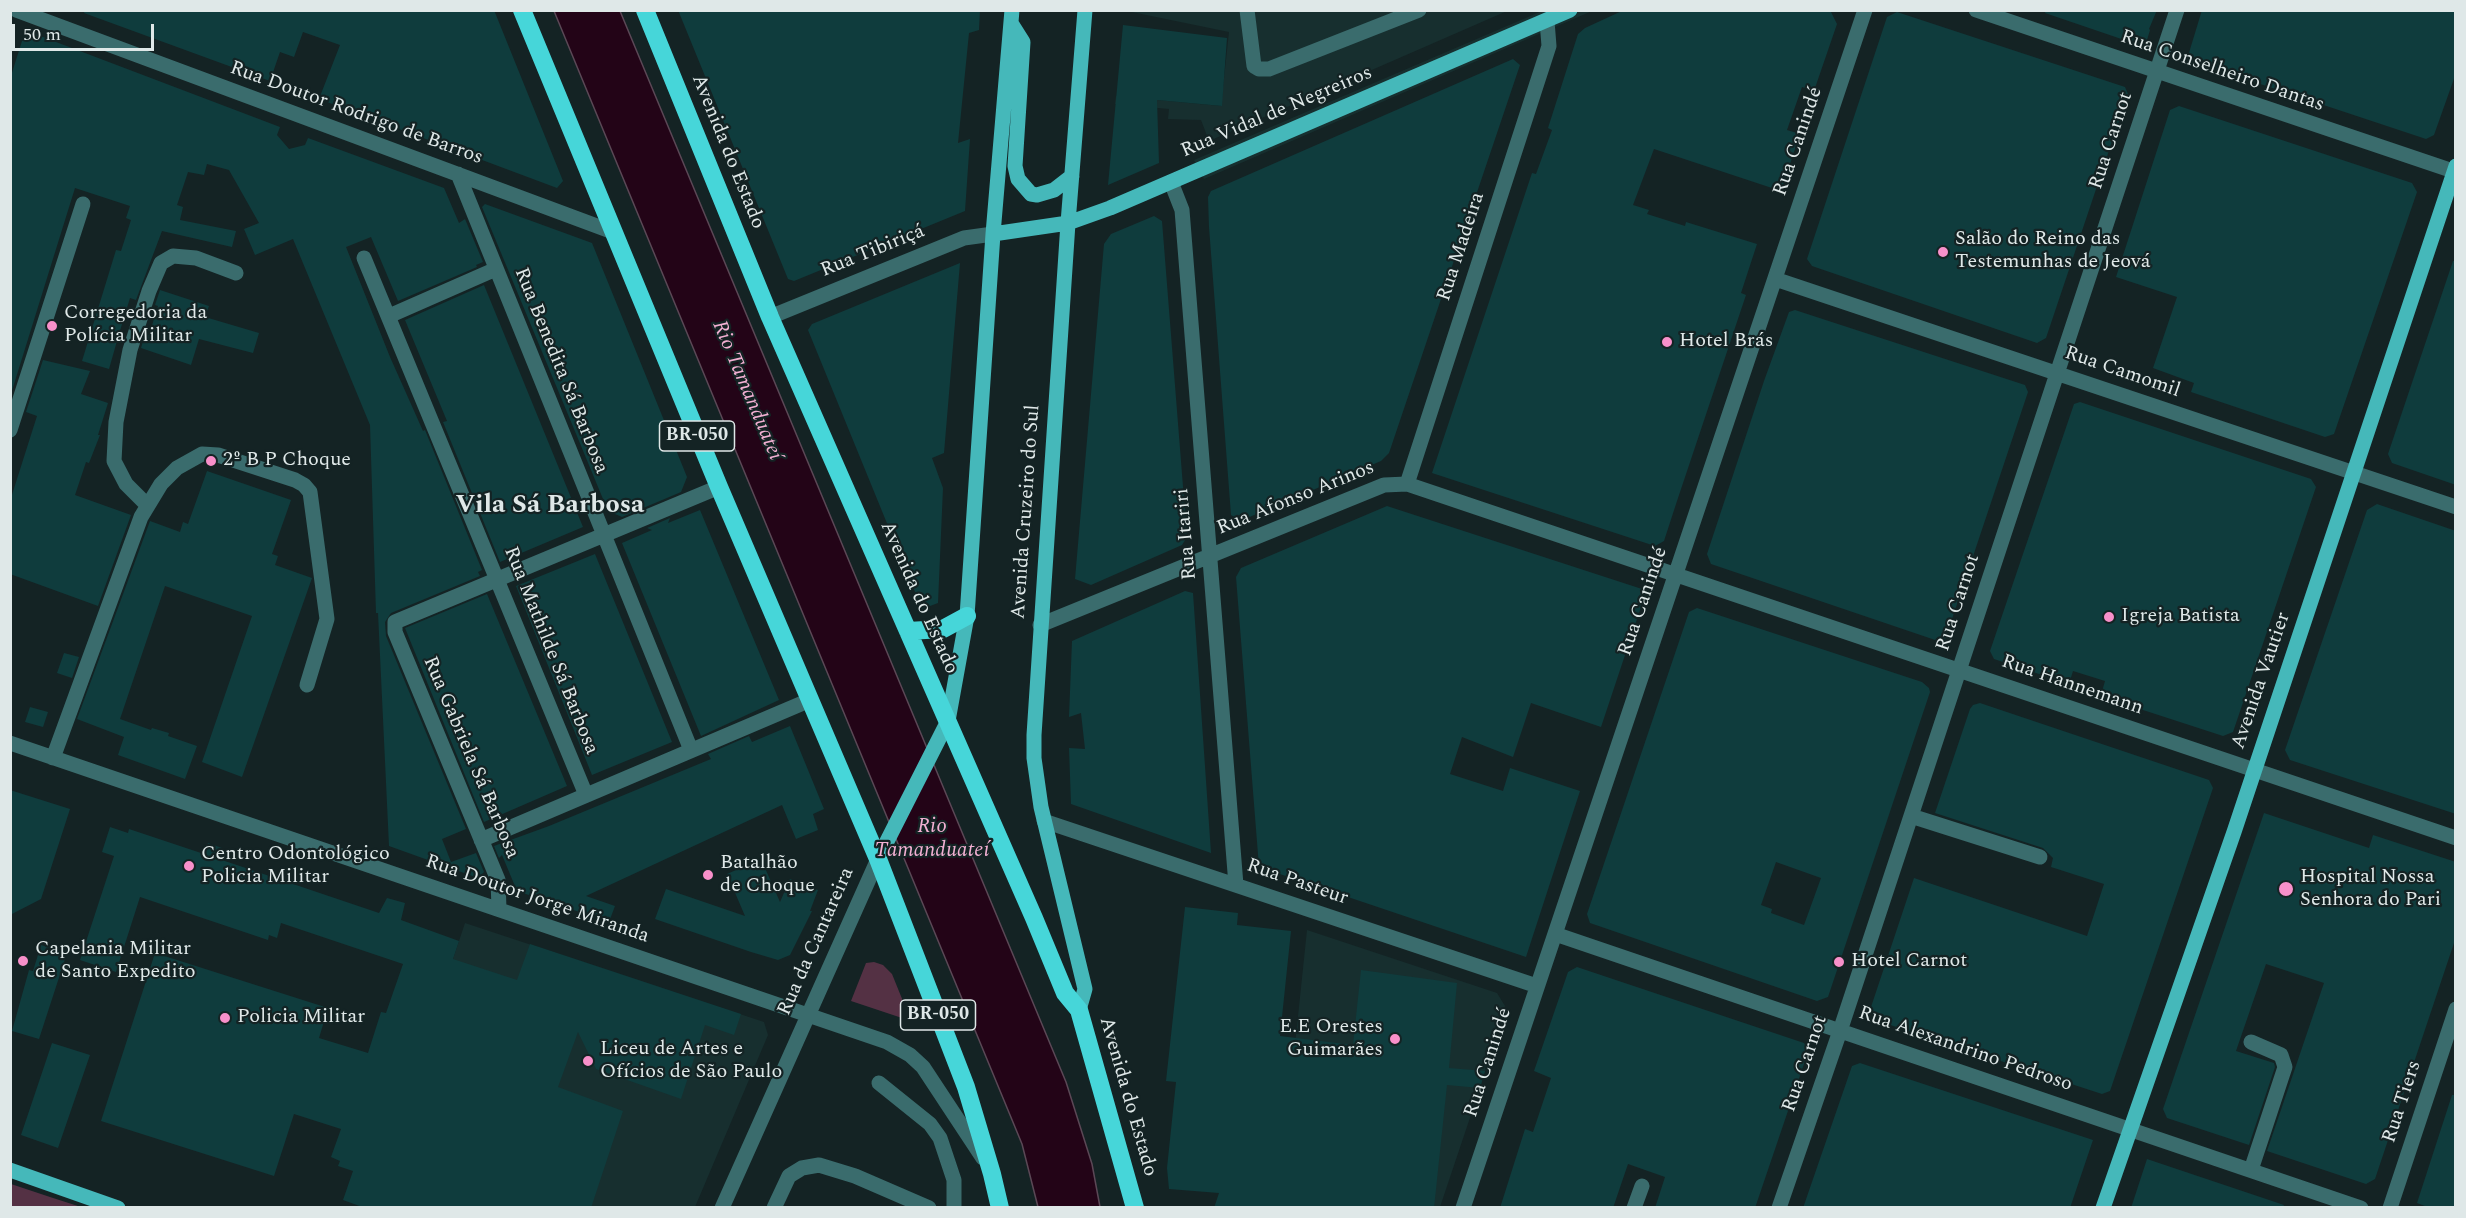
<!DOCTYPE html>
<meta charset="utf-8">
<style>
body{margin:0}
#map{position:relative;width:2466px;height:1218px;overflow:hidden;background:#142324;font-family:Spectral,serif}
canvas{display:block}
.frame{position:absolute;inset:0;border:12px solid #dfe8e8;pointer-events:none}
.scale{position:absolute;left:12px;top:24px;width:142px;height:27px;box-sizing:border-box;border:3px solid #dfe8e8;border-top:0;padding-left:8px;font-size:18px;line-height:21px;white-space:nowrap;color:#dfe8e8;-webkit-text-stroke:4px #142324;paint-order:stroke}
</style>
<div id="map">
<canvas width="2466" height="1218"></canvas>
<div class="frame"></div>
<div class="scale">50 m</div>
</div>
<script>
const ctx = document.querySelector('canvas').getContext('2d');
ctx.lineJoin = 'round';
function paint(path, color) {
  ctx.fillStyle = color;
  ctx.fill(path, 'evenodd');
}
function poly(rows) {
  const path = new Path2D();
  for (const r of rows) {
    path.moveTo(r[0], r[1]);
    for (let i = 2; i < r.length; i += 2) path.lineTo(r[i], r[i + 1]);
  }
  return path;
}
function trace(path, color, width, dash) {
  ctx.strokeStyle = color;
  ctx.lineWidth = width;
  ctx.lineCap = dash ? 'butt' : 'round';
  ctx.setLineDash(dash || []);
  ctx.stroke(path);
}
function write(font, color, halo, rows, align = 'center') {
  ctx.font = font + ' Spectral,serif';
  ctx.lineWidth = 4.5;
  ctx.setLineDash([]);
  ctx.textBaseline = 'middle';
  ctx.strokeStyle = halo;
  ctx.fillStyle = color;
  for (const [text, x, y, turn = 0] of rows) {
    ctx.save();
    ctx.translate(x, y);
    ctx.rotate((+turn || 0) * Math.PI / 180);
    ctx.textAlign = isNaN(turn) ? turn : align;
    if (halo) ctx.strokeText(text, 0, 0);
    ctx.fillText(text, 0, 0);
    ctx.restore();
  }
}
const built = poly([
 [1127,11,1507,11,1209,141,1201,120,1168,119,1169,109,1115,104,1116,96,1221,106,1229,32],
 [1542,11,1592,11,1204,179,1194,160],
 [465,923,764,1022,768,1035,695,1207,370,1208],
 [1307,930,1497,993,1505,1006,1480,1088,1440,1207,1278,1208]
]);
const green = poly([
 [874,962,883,965,892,974,911,1021,851,1001,866,963],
 [11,1184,50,1197,81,1207,11,1207]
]);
const water = poly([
 [554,11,620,11,1066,1082,1092,1164,1100,1207,1038,1207,1022,1144,554,11]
]);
const building = poly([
 [85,10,494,10,563,181,557,188,319,99,340,45,303,32,294,57,280,52,270,81,84,13],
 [678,10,980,10,979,30,969,33,958,143,970,139,965,211,794,281,788,279],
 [1624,10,1830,10,1837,24,1814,91,1802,87,1795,107,1787,130,1800,134,1781,191,1654,149,1633,205,1649,210,1647,214,1685,226,1686,222,1757,244,1741,293,1746,295,1677,501,1664,541,1655,546,1432,473,1532,173,1536,174,1552,130,1548,128,1578,34,1585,28],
 [2046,10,2157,10,2149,29,2150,30,2147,40,2139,45,2045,13],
 [2202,10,2456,10,2456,73,2434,135,2426,139,2191,61,2188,56],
 [1897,12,2125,87,2128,94,2046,338,2037,343,1812,266,1807,259,1887,17],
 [1123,25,1227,38,1222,106,1157,100,1159,163,1108,185],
 [35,34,280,127,277,135,289,149,305,145,308,138,444,188,459,223,465,219,483,262,476,265,477,267,398,301,371,237,346,247,390,357,423,431,425,430,482,570,478,572,480,576,391,613,385,622,386,636,466,829,442,839,451,862,476,853,484,872,478,878,389,846,378,613,376,613,370,425,293,239,255,255,244,229,259,223,229,170,207,164,204,175,188,172,177,205,183,207,180,220,236,231,232,247,162,231,136,300,130,298,119,334,125,334,122,342,117,341,109,369,82,361,116,250,121,251,131,220,126,218,130,206,75,188,10,397,10,79,22,41],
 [1513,59,1520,65,1389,453,1381,461,1240,521,1231,515,1209,227,1208,197,1211,191],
 [2179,106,2412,183,2417,192,2334,434,2325,437,2191,392,2194,383,2153,368,2177,297,2116,277,2170,110],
 [485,204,592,243,687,477,681,492,622,517,608,511,482,207],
 [1154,216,1162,221,1187,537,1182,545,1091,585,1075,579,1104,244,1111,234],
 [2453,261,2456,261,2456,485,2392,463,2388,454],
 [960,263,944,453,932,458,943,488,938,603,922,609,808,330,812,324],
 [484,285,583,527,500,562,443,422,447,421,405,320],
 [160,290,209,306,205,317,259,333,253,353,199,339,191,365,141,348,145,335,149,335,158,306,155,305],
 [1795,310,2025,385,2028,392,1944,643,1711,564,1707,554,1764,381,1789,312],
 [43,360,90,371,81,394,108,403,98,435,100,435,89,463,86,462,75,495,131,515,98,606,10,574,10,501,37,416,26,412],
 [2080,402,2311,479,2316,487,2233,732,2223,736,2143,710,2101,695,2105,681,2073,671,2069,684,1994,659,1990,651,2074,404],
 [207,471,291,500,272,554,278,556,275,565,312,578,242,777,202,762,252,616,165,586,120,719,151,730,152,728,169,733,168,736,197,746,185,779,118,755,124,737,77,719,150,521,180,532,183,522,188,524],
 [2377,504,2456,531,2456,814,2290,760,2285,750,2367,510],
 [1387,506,1642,589,1645,595,1601,727,1531,703,1513,757,1462,737,1450,774,1503,791,1510,768,1580,791,1526,957,1259,867,1236,577,1241,568],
 [700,510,779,700,701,736,622,543,652,530,647,528,670,518,668,523],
 [595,554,672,742,592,775,516,586],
 [1185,591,1193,593,1211,853,1071,804,1069,748,1085,749,1081,713,1069,717,1072,641],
 [487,594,567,786,484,822,405,628],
 [1697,608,1922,682,1929,688,1930,692,1828,997,1817,1001,1590,923,1587,914,1689,612],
 [1776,862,1821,878,1804,925,1771,913,1772,909,1761,905],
 [64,653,79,657,72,678,57,673],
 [1980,703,2209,780,2213,788,2110,1091,2102,1094,1875,1020,1871,1007,1914,878,2087,936,2104,884,2051,867,2053,858,2043,848,1935,813,1970,709,1973,705],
 [30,707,48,712,43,727,25,722],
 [790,726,824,809,813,814,818,830,796,839,782,805,586,896,615,906,609,922,517,891,502,855,499,858,494,846,549,826,711,759,708,754,749,736,752,742],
 [10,790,70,809,41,899,10,915],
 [2264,813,2369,848,2373,835,2456,862,2456,937,2375,1179,2366,1184,2267,1151,2324,983,2266,964,2236,1051,2274,1063,2275,1067,2249,1145,2167,1118,2163,1109],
 [110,827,128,833,129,829,204,854,208,843,222,848,219,859,379,913,387,898,405,903,401,920,459,941,453,959,517,980,530,944,741,1014,734,1035,705,1025,681,1099,596,1069,578,1032,558,1087,623,1111,591,1208,365,1208,343,1200,353,1171,338,1166,340,1161,331,1157,341,1129,294,1114,274,1176,101,1121,155,953,328,1008,319,1038,368,1053,381,1012,386,1013,403,964,281,923,277,938,269,935,268,940,140,897,116,972,80,960,114,856,102,852],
 [761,859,780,902,790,879,818,890,810,911,812,911,790,955,778,960,751,952,655,919,666,889,745,916,727,874],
 [1185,907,1238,913,1237,925,1291,931,1280,1036,1353,1045,1361,970,1457,983,1449,1068,1485,1071,1480,1088,1447,1085,1434,1208,1214,1208,1219,1193,1169,1189,1167,1168,1176,1082,1166,1081],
 [41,945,67,953,39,1039,12,1031,29,970,33,971],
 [1577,967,1804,1043,1808,1052,1755,1208,1655,1208,1665,1177,1628,1164,1613,1208,1500,1208,1525,1129,1533,1132,1551,1078,1534,1071,1568,972],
 [52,1043,90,1055,58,1148,21,1135],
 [1860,1063,2093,1140,2070,1208,1803,1208,1852,1066],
 [2452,1095,2456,1095,2456,1208,2430,1208,2417,1203],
 [2147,1159,2284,1205,2283,1208,2131,1208]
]);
const minor = poly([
 [16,10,613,232],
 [1247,10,1254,66,1259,69,1269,69,1419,10],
 [1976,10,2456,172],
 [458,174,691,750],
 [1171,182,1182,210,1236,885],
 [364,258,586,795],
 [1775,279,2456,507],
 [389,316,496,269],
 [770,317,964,238,993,234],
 [10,430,83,204],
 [1407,484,1549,46,1547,21],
 [147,505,126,484,114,461,116,422,130,350,149,291,161,263,173,256,196,258,236,273],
 [1040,625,1384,485,1407,484,2456,838],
 [10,743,887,1042,910,1055,923,1067,983,1158],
 [53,758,141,517,161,484,177,468,202,454,218,455,295,480,304,485,310,492,327,619,307,685],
 [1911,816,2040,857],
 [1044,821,1537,986],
 [481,840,810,700],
 [499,909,498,880,395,632,395,622,719,487],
 [1555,934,2361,1208],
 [2251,1042,2281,1055,2285,1067,2251,1170],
 [879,1083,930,1124,940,1138,954,1180,954,1208],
 [722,1208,878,859],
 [774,1208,789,1176,802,1168,819,1165,855,1176,929,1208],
 [1463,1208,1865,10],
 [1634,1208,1642,1186],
 [1779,1208,1840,1031,2177,10],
 [2390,1208,2456,1009]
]);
const major = poly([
 [1011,23,1023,42,1015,166,1018,179,1031,194,1037,195,1054,190,1072,176],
 [993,234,1068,223,1110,208,1570,10],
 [878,859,948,721,967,616,993,234,1012,10],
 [1079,1010,1085,989,1041,807,1034,758,1034,735,1068,223,1085,10],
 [10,1170,118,1208],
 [2103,1208,2234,832,2456,166]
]);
const highway = poly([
 [522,10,719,487,878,859,966,1087,992,1174,1000,1208],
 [645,10,770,317,1034,918,1065,993,1079,1010,1135,1208],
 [908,631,943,629,967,616]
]);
const markers = [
 [1943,252,6,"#f890ca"],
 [52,326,6,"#f890ca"],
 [1667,342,6,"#f890ca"],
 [211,461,6,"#f890ca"],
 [2109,617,6,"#f890ca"],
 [189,866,6,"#f890ca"],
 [708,875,6,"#f890ca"],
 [2286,889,8,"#f890ca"],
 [23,961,6,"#f890ca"],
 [1839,962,6,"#f890ca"],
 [225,1018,6,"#f890ca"],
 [1395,1039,6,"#f890ca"],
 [588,1061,6,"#f890ca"]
];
const shields = [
 [697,436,75],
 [938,1015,75]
];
const shieldNames = [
 ["BR-050",697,436],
 ["BR-050",938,1015]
];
const streetNames = [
 ["Rua Conselheiro Dantas",2222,72,19],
 ["Rua Vidal de Negreiros",1277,113,-23],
 ["Rua Doutor Rodrigo de Barros",356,114,20],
 ["Rua Carnot",2112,141,-72],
 ["Rua Canindé",1799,142,-71],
 ["Avenida do Estado",727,152,68],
 ["Rua Madeira",1462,247,-72],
 ["Rua Tibiriçá",873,252,-22],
 ["Rua Benedita Sá Barbosa",560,371,68],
 ["Rua Camomil",2122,373,19],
 ["Rua Afonso Arinos",1296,499,-22],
 ["Avenida Cruzeiro do Sul",1027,512,-86],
 ["Rua Itariri",1187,534,-95],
 ["Avenida do Estado",918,598,66],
 ["Rua Canindé",1644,602,-71],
 ["Rua Carnot",1959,603,-72],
 ["Rua Mathilde Sá Barbosa",550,651,68],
 ["Avenida Vautier",2262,681,-71],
 ["Rua Hannemann",2072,686,19],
 ["Rua Gabriela Sá Barbosa",470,758,67],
 ["Rua Pasteur",1297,883,19],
 ["Rua Doutor Jorge Miranda",537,900,19],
 ["Rua da Cantareira",817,942,-66],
 ["Rua Alexandrino Pedroso",1965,1050,19],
 ["Rua Canindé",1489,1063,-72],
 ["Rua Carnot",1806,1064,-71],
 ["Avenida do Estado",1127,1097,74],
 ["Rua Tiers",2403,1102,-72]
];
const poiNames = [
 ["Salão do Reino das",1955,240],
 ["Testemunhas de Jeová",1955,263],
 ["Corregedoria da",64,314],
 ["Polícia Militar",64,337],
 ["Hotel Brás",1679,342],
 ["2º B P Choque",223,461],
 ["Igreja Batista",2121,617],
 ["Centro Odontológico",201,855],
 ["Policia Militar",201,878],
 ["Batalhão",720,864],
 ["de Choque",720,887],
 ["Hospital Nossa",2300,878],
 ["Senhora do Pari",2300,901],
 ["Capelania Militar",35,950],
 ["de Santo Expedito",35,973],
 ["Hotel Carnot",1851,962],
 ["Policia Militar",237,1018],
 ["E.E Orestes",1383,1028,"right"],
 ["Guimarães",1383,1051,"right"],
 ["Liceu de Artes e",600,1050],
 ["Ofícios de São Paulo",600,1073]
];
const waterNames = [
 ["Rio Tamanduateí",746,391,67],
 ["Rio",932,828],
 ["Tamanduateí",932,852]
];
const districtNames = [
 ["Vila Sá Barbosa",550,507]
];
paint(built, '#172f2f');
paint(green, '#543144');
paint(water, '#230417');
trace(water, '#5b4856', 1.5);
paint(building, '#0f3c3d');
trace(minor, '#3a6c6d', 15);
trace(major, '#45b8ba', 15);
trace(highway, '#46d6d9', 18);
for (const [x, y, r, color] of markers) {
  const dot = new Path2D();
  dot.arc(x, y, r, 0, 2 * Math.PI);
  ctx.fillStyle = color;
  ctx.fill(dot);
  trace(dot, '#142324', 2);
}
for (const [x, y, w] of shields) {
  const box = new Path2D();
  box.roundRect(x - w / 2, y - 15, w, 30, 4.5);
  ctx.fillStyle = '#142324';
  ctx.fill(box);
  trace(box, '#dfe8e8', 1.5);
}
write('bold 18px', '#dfe8e8', null, shieldNames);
write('20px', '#dfe8e8', '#142324', streetNames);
write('20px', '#dfe8e8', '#142324', poiNames, 'left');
write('italic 21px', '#f2b0d3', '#142324', waterNames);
write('bold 26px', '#dfe8e8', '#142324', districtNames);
</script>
